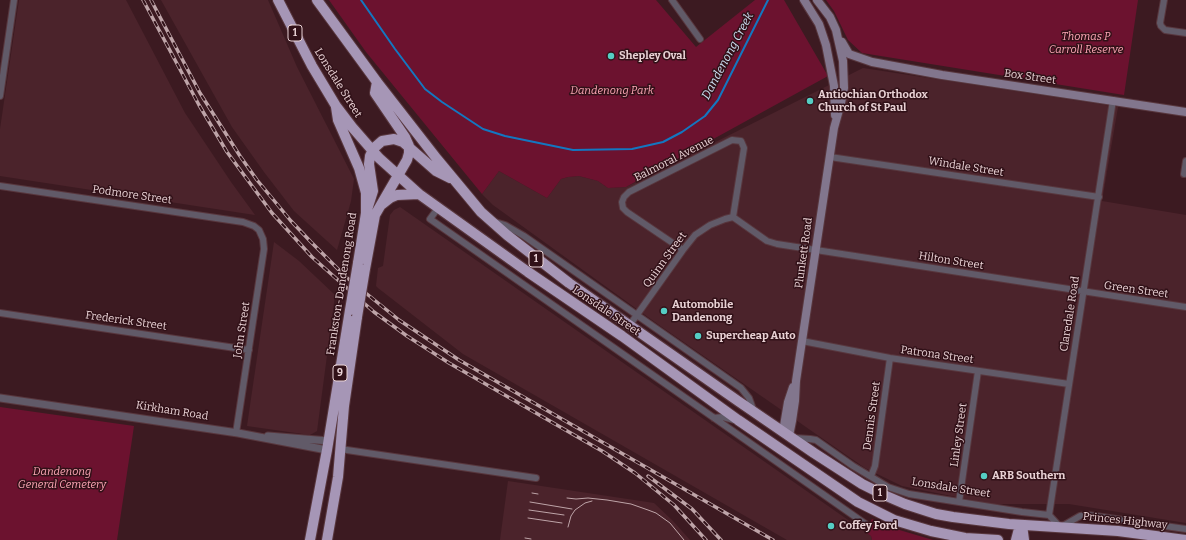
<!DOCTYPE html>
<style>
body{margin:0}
canvas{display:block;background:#3c1a21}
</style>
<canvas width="1186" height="540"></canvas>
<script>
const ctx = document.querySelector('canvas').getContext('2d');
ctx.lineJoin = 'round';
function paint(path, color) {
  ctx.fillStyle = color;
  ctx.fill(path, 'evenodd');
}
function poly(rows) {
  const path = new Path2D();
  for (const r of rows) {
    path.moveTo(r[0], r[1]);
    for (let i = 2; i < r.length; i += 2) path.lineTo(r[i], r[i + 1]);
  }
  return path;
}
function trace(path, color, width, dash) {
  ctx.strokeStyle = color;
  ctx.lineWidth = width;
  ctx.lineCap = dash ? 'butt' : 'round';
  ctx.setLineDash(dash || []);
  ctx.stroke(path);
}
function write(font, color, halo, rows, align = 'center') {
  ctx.font = font + ' Bitter,serif';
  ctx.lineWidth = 3;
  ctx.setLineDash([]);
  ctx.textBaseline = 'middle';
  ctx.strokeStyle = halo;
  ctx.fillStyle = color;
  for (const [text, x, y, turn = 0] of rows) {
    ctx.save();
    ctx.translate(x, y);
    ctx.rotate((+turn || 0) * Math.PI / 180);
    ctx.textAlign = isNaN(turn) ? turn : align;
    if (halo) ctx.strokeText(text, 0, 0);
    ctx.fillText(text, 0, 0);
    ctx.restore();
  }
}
const built = poly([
 [19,0,126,0,185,113,231,182,255,215,0,176,0,129],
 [161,0,268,0,297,67,354,179,351,201,337,250,294,211,264,172,232,127],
 [863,68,1118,107,1102,201,1186,215,1186,523,1069,504,991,504,902,486,865,468,659,325,493,205,482,194,499,171,547,198,561,179,568,177,579,176,598,181,608,188,626,187],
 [400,207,871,536,872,540,787,540,463,354,378,288,376,286,378,268,383,266,390,215,394,210],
 [274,242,299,261,335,295,317,431,310,435,247,426],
 [508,481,654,503,673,521,690,540,500,540]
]);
const green = poly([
 [329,0,656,0,696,47,755,0,784,0,828,76,626,187,608,188,598,181,579,176,568,177,561,179,547,198,499,171,482,194,366,52],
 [826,0,1138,0,1124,95,862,53,848,40,834,11],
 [0,407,134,426,117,540,0,540],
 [872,519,896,529,933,540,872,540,871,536,865,532]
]);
const stream = poly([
 [361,0,395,49,425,89,442,102,483,129,505,136,573,150,632,149,663,142,682,132,705,116,718,100,768,0]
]);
const minor = poly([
 [672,0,700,39],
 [1164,0,1160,23,1161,26,1165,30,1186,33],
 [0,96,14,0],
 [830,157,1099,197],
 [1184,174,1186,161],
 [0,186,243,222,254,226,259,230,263,239,264,249,236,433],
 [438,208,430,219,867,525],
 [495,222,505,225,524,236,741,388,749,398,754,412],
 [683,250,627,212,623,208,622,202,624,197,629,192,732,140,741,141,744,148,733,217],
 [0,313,249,350],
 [629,326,683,250,695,235,710,225,725,219,733,217,767,241,777,244,1186,307],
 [802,341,890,358,1069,384],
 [714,418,723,417,734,420],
 [794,438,810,439,816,440,853,466,888,487,909,494,1022,512,1049,515],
 [340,449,536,478],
 [871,476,875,466,890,358],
 [959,502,978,371],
 [1060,527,1049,515,1113,100],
 [1061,527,1080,516,1088,515,1186,529]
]);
const tertiary = poly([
 [0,398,238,433,327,450],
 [268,436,329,441]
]);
const secondary = poly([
 [804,0,819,24,826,45,834,86,835,115],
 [842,42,849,54,872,62,942,75,1186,112],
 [783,432,788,402,793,387],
 [789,436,792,421,795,401,796,381,834,128,841,103,844,88,843,61,836,30,830,17,817,0]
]);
const trunk = poly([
 [278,0,312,66,336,106,352,127,379,158,419,194,528,272,622,336,738,420,858,502,894,520,931,531,965,538,998,540],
 [317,0,377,82,437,159,481,212,507,235,569,283,738,401,814,453,862,484,884,495,905,504,936,514,953,517,1009,524,1118,531,1186,540],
 [336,107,338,120,359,168,366,193,366,213,358,263],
 [381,205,390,198,397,195,419,194],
 [366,213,373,191,369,164,370,156,374,148,382,141,394,139,403,142,436,171,450,178],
 [365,269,375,215,407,160,409,153,409,146,405,137,375,93,377,82],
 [1022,525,1024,540],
 [310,540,327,450,350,310],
 [327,540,338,477,344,406,357,317],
 [1016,540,1020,525]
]);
const tram = poly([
 [532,493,538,494],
 [567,498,576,499,588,498,607,500,631,504,648,510,656,513,670,523,684,540],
 [530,502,572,509],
 [529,510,564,515],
 [528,518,562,523],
 [568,527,571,516,575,510,585,503,592,501],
 [525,538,531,539]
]);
const rail = poly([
 [143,0,199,105,227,152,272,213,312,257,374,312,407,336,449,363,602,451,635,473,674,505,706,540],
 [151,0,200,93,240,156,257,180,291,221,311,242,346,277,399,320,459,360,773,540],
 [648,476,692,509,721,540]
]);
const trunkBridge = poly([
 [350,310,358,263],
 [357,317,365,269]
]);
const markers = [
 [611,56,4,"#55cec4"],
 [810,101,4,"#55cec4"],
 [664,311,4,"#55cec4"],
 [698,336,4,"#55cec4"],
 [984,476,4,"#55cec4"],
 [831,526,4,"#55cec4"]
];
const shields = [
 [295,33,14],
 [536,259,14],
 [340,373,14],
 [880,493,14]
];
const shieldNames = [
 ["1",295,33],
 ["1",536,259],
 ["9",340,373],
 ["1",880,493]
];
const parkNames = [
 ["Thomas P",1086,37],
 ["Carroll Reserve",1086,50],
 ["Dandenong Park",612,91],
 ["Dandenong",62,472],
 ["General Cemetery",62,485]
];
const poiNames = [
 ["Shepley Oval",619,56],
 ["Antiochian Orthodox",818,95],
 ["Church of St Paul",818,108],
 ["Automobile",672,305],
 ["Dandenong",672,318],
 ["Supercheap Auto",706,336],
 ["ARB Southern",992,476],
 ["Coffey Ford",839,526]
];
const streetNames = [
 ["Box Street",1030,77,8],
 ["Lonsdale Street",338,83,58],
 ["Balmoral Avenue",674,159,-27],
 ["Windale Street",966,167,9],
 ["Podmore Street",132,195,8],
 ["Plunkett Road",804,253,-82],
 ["Quinn Street",665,260,-54],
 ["Hilton Street",951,261,9],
 ["Frankston-Dandenong Road",342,284,-81],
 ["Green Street",1136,290,8],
 ["Lonsdale Street",606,311,34],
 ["Claredale Road",1070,314,-81],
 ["Frederick Street",126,321,8],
 ["John Street",242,330,-81],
 ["Patrona Street",937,355,8],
 ["Kirkham Road",172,411,9],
 ["Dennis Street",872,416,-82],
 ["Linley Street",959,435,-82],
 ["Lonsdale Street",951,488,9],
 ["Princes Highway",1125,521,6]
];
const waterNames = [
 ["Dandenong Creek",728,56,-62]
];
paint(built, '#4b232b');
paint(green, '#6c122f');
trace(stream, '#1377c1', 2);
trace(minor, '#58373e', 8);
trace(tertiary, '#58373e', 9);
trace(secondary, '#58373e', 10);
trace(trunk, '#58373e', 12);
trace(minor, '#615a68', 6);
trace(tertiary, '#615a68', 7);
trace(secondary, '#82768d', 8);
trace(trunk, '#a696b6', 10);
trace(tram, '#bea4a8', 1);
trace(rail, '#bea4a8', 3.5);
trace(rail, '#311118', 2, [6]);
trace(trunkBridge, '#58373e', 12, []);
trace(trunkBridge, '#a696b6', 10);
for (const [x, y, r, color] of markers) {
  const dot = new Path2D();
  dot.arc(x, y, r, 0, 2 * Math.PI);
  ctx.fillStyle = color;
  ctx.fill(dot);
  trace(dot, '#311118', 1.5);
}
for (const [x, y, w] of shields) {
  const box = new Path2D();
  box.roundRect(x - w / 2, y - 8, w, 16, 3);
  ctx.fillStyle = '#311118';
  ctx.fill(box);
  trace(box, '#e9d2d5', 1);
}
write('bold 10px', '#e9d2d5', null, shieldNames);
write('italic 11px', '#fda6b5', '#311118', parkNames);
write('bold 11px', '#e9d2d5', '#311118', poiNames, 'left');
write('11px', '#e9d2d5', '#311118', streetNames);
write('italic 12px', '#cde1f4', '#311118', waterNames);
</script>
